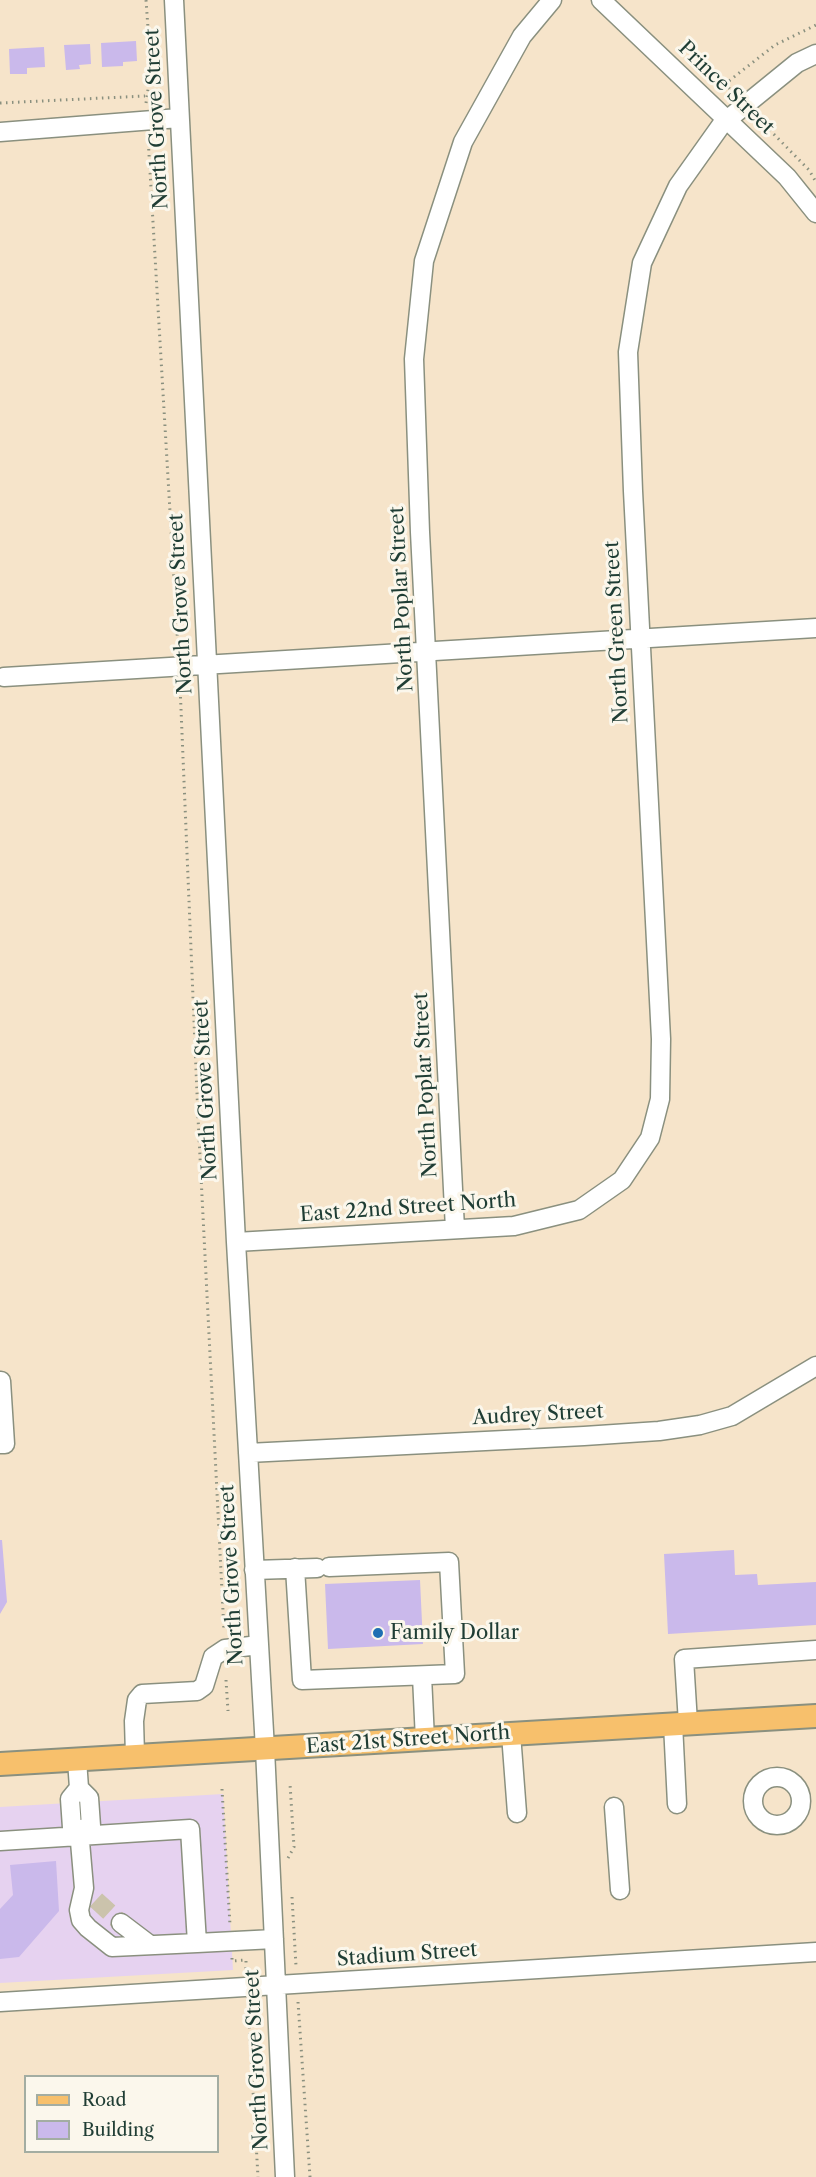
<!DOCTYPE html>
<style>
body{margin:0}
#map{position:relative;width:816px;height:2177px;overflow:hidden;background:#f6e4ca;font-family:"Libre Caslon Text",serif}
canvas{display:block}
.legend{position:absolute;left:24px;top:2075px;width:195px;height:78px;box-sizing:border-box;background:#fbf7ec;border:2px solid #a3ada2;margin:0;padding:8px 10px;list-style:none;font-size:18px;color:#1f3d34}
.legend li{display:flex;align-items:center;gap:12px;height:30px}
.legend b{width:30px;border:2px solid #a3ada2}
</style>
<div id="map">
<canvas width="816" height="2177"></canvas>
<ul class="legend">
<li><b style="height:8px;background:#f7c06c"></b>Road</li>
<li><b style="height:16px;background:#cab9eb"></b>Building</li>
</ul>
</div>
<script>
const ctx = document.querySelector('canvas').getContext('2d');
ctx.lineJoin = 'round';
function paint(path, color) {
  ctx.fillStyle = color;
  ctx.fill(path, 'evenodd');
}
function poly(rows) {
  const path = new Path2D();
  for (const r of rows) {
    if (r.length === 3) {
      path.moveTo(r[0] + r[2], r[1]);
      path.arc(r[0], r[1], r[2], 0, 2 * Math.PI);
      continue;
    }
    path.moveTo(r[0], r[1]);
    for (let i = 2; i < r.length; i += 2) path.lineTo(r[i], r[i + 1]);
  }
  return path;
}
function trace(path, color, width, dash) {
  ctx.strokeStyle = color;
  ctx.lineWidth = width;
  ctx.lineCap = dash ? 'butt' : 'round';
  ctx.setLineDash(dash || []);
  ctx.stroke(path);
}
function write(font, color, halo, rows, align = 'center') {
  ctx.font = font + ' "Libre Caslon Text",serif';
  ctx.lineWidth = 6;
  ctx.setLineDash([]);
  ctx.textBaseline = 'middle';
  ctx.strokeStyle = halo;
  ctx.fillStyle = color;
  for (const [text, x, y, turn = 0] of rows) {
    ctx.save();
    ctx.translate(x, y);
    ctx.rotate((+turn || 0) * Math.PI / 180);
    ctx.textAlign = isNaN(turn) ? turn : align;
    if (halo) ctx.strokeText(text, 0, 0);
    ctx.fillText(text, 0, 0);
    ctx.restore();
  }
}
const built = poly([
 [223,1794,233,1970,0,1983,0,1807]
]);
const building = poly([
 [136,41,137,61,123,62,123,66,102,67,101,43],
 [90,44,91,64,79,65,80,69,66,70,64,45],
 [44,47,45,67,27,68,27,74,10,74,9,49],
 [0,1540,2,1540,7,1602,0,1614],
 [734,1550,735,1575,757,1574,758,1585,816,1582,816,1625,668,1634,664,1554],
 [420,1580,423,1644,328,1649,325,1584],
 [56,1861,59,1911,19,1957,0,1959,0,1909,13,1895,10,1865]
]);
const minorTunnel = poly([
 [96,1900,121,1923]
]);
const path = poly([
 [734,93,725,84,775,45,816,25],
 [0,103,145,96],
 [146,103,151,70,146,0],
 [757,117,809,170,816,182],
 [148,137,178,648],
 [180,685,198,1117,224,1631],
 [226,1680,228,1711],
 [222,1789,230,1925],
 [288,1858,294,1847,290,1784],
 [292,1897,296,1966],
 [232,1958,232,1961,246,1960,246,1969],
 [298,2002,310,2177],
 [248,2003,258,2177]
]);
const minor = poly([
 [174,0,236,1242,265,1749,285,2177],
 [601,0,787,177,816,213],
 [0,132,179,118],
 [4,677,816,628],
 [455,1229,420,532,414,359,424,261,463,142,522,36,552,0],
 [236,1242,514,1226,579,1210,622,1180,650,1138,660,1099,661,1039,633,491,628,352,642,263,678,186,722,124,797,63,816,54],
 [0,1444,5,1444,1,1381],
 [248,1453,584,1436,659,1431,700,1425,732,1416,816,1366],
 [295,1568,302,1680,455,1674,449,1562,329,1567],
 [254,1570,317,1568],
 [422,1676,425,1740],
 [688,1723,684,1659,816,1650],
 [673,1724,677,1804],
 [511,1734,517,1813],
 [135,1755,134,1721,137,1700,142,1694,197,1691,204,1686,213,1657,225,1649,259,1645],
 [77,1760,79,1788,70,1799,72,1828,79,1830,91,1826,89,1798,79,1788],
 [777,1801,24],
 [614,1807,620,1890],
 [79,1830,84,1888,79,1910,81,1920,88,1928,112,1947,197,1943],
 [0,1841,190,1829,197,1943,274,1939],
 [121,1923,150,1945],
 [0,2002,816,1952]
]);
const major = poly([
 [0,1764,816,1716]
]);
const markers = [
 [378,1633,6,"#1f6fb2"]
];
const streetNames = [
 ["Prince Street",726,88,44],
 ["North Grove Street",157,119,-93],
 ["North Poplar Street",402,599,-93],
 ["North Grove Street",181,604,-93],
 ["North Green Street",617,632,-93],
 ["North Poplar Street",426,1085,-93],
 ["North Grove Street",206,1090,-93],
 ["East 22nd Street North",408,1208,-4],
 ["Audrey Street",538,1415,-3],
 ["North Grove Street",232,1575,-93],
 ["East 21st Street North",408,1740,-4],
 ["Stadium Street",407,1955,-4],
 ["North Grove Street",257,2060,-93]
];
const poiNames = [
 ["Family Dollar",390,1633]
];
paint(built, '#e6d2f0');
paint(building, '#cab9eb');
trace(minorTunnel, '#cbc3ac', 18, [18, 9]);
trace(minor, '#8a907f', 21);
trace(major, '#8a907f', 26);
trace(path, '#8a907f', 3, [1.5, 4.5]);
trace(minor, '#fff', 18);
trace(major, '#f7c06c', 22);
for (const [x, y, r, color] of markers) {
  const dot = new Path2D();
  dot.arc(x, y, r, 0, 2 * Math.PI);
  ctx.fillStyle = color;
  ctx.fill(dot);
  trace(dot, '#fbf7ec', 2);
}
write('20px', '#1f3d34', '#fbf7ec', streetNames);
write('20px', '#1f3d34', '#fbf7ec', poiNames, 'left');
</script>
